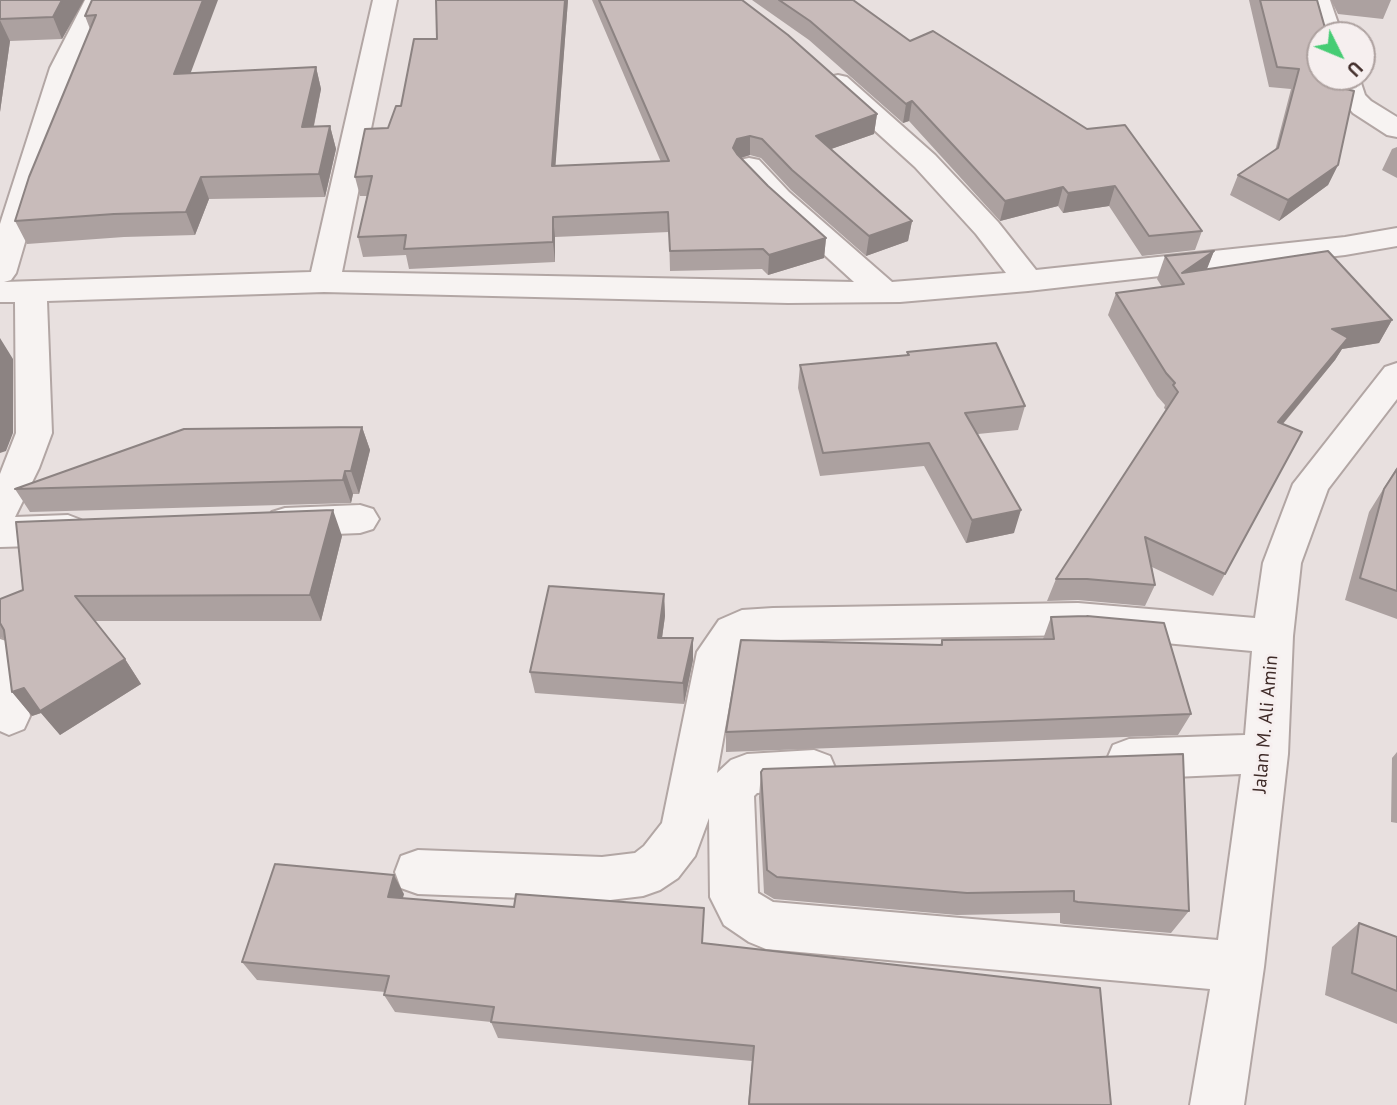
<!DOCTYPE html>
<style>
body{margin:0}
#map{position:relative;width:1397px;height:1105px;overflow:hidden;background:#e8e0df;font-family:"PT Sans",sans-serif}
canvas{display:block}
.north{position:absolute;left:1306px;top:21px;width:70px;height:70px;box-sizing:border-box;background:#f6efef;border:2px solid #ada19f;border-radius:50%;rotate:133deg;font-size:19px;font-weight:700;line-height:28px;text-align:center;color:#3f2b28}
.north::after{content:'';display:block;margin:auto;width:24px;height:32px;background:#46cc74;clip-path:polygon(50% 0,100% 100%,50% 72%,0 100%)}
</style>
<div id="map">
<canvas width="1397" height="1105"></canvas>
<div class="north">U</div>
</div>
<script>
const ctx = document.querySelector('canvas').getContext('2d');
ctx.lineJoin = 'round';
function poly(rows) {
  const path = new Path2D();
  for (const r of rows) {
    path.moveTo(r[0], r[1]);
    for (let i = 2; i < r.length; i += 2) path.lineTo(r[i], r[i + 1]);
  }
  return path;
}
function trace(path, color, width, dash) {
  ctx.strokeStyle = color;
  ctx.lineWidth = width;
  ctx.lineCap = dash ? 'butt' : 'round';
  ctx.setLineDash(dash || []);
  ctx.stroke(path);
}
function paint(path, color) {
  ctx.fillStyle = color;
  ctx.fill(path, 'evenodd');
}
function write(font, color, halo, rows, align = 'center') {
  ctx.font = font + ' "PT Sans",sans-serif';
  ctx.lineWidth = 6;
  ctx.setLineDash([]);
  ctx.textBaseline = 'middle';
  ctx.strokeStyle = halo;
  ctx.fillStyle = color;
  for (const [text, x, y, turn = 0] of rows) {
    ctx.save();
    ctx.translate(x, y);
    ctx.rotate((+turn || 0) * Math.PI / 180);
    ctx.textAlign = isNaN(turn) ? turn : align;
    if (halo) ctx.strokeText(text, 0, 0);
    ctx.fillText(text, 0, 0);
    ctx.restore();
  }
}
const minor = poly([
 [85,0,109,0,76,68,16,273,11,280,4,282,311,272,373,0,397,0,342,272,854,282,769,204,739,172,735,166,739,160,749,158,759,160,789,192,892,282,1006,273,976,234,915,167,829,89,825,83,829,77,838,75,847,77,935,155,998,222,1036,270,1345,237,1397,228,1397,246,1345,255,1028,291,900,302,788,303,324,292,47,301,52,433,39,468,15,517,68,515,81,520,87,530,81,540,68,545,0,547,0,474,16,433,15,302,0,302,0,224,50,68,85,0],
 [1306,0,1330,0,1342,35,1320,35,1320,38,1306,0],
 [1333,77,1359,77,1365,95,1371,101,1397,117,1397,137,1387,135,1353,113,1340,97,1333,77],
 [1397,363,1397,399,1328,489,1301,563,1293,636,1288,754,1264,967,1244,1105,1190,1105,1210,989,766,949,749,942,724,925,710,897,709,818,695,856,678,878,660,890,643,896,602,901,418,894,401,888,395,872,401,856,418,850,602,857,635,853,644,846,662,823,697,652,719,620,742,610,773,608,1078,603,1255,618,1263,563,1293,484,1385,367,1397,363],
 [1078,635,1252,651,1245,735,1129,739,1113,745,1107,759,1113,773,1129,779,1241,774,1218,940,773,902,758,893,754,796,757,793,814,790,830,784,836,770,830,756,814,750,747,754,731,760,717,773,738,657,747,644,773,640,1078,635],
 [360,505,373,509,379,519,373,529,360,533,285,536,272,532,266,522,272,512,285,508,360,505],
 [0,639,15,644,21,656,30,716,24,729,9,735,0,731,0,639]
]);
const wall = poly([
 [0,0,84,0,62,39,10,41,0,112],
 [92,0,191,73,316,67,321,89,314,126,330,126,336,149,325,197,209,199,195,235,124,237,27,244,15,221,90,29,85,16],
 [568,0,555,166,661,162,592,0,742,0,877,114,874,134,831,149,912,221,908,241,866,256,791,190,761,158,750,155,741,158,768,186,826,238,824,258,768,275,762,269,670,271,669,232,555,237,555,262,409,269,406,255,363,257,358,237,367,196,360,196,355,177,388,128,437,39],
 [752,0,853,0,910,41,1202,231,1195,250,1142,256,1109,206,1063,213,1058,206,1000,221,909,121,903,123,809,40],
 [1249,0,1317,0,1338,165,1328,185,1279,221,1230,195,1238,175,1275,151,1291,89,1269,87],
 [1331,0,1391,0,1383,19,1338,14],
 [1397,147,1397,178,1382,170,1392,149],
 [1214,251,1206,270,1392,320,1379,343,1342,349,1335,360,1283,424,1225,574,1213,596,1152,567,1155,585,1145,606,1078,600,1047,601,1056,579,1166,410,1164,408,1165,405,1157,396,1108,315,1116,293,1162,287,1157,279,1165,256],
 [907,352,1025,406,1018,430,978,434,1014,533,966,543,924,466,820,476,798,388,800,365,907,355],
 [362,427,370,450,359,494,353,494,351,503,30,512,15,489],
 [1397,467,1397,619,1345,600,1369,512],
 [342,536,321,621,95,621,125,659,141,684,60,735,41,713,32,716,12,692,5,639,0,637,0,599],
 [664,594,665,616,662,638,693,660,684,704,535,693,530,672],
 [1051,617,1191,714,1178,735,726,752,726,732,940,645,942,640,1043,639],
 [1397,752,1397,823,1391,822,1392,758],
 [761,772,1189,911,1171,933,1064,924,1060,923,1060,913,957,915,774,899,764,893,759,797],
 [404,894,402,898,703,943,1111,1105,748,1105,752,1061,498,1038,491,1022,395,1012,384,995,385,992,257,980,242,962],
 [1359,923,1397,937,1397,1024,1325,995,1332,947]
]);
const shadedWall = poly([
 [62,0,84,0,62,39,53,17],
 [203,0,218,0,182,96,174,74],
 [565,0,568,0,554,185,552,166],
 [0,20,10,41,0,112],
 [316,67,321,89,309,149,302,127],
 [912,101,909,121,903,123,906,104],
 [877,114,874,134,814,155,816,136],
 [330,126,336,149,325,197,319,174],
 [750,136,750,155,737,159,733,148,737,139],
 [1338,165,1328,185,1279,221,1288,200],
 [201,177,209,199,195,235,186,212],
 [1115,186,1109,206,1063,213,1068,193],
 [1063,187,1058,206,1000,221,1005,201],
 [553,217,555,237,555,262,553,242],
 [912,221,908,241,866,256,869,236],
 [826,238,824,258,768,275,769,255],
 [1214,251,1205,274,1184,284,1182,273],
 [1392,320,1379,343,1342,349,1335,360,1266,444,1332,329],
 [0,338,13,359,13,433,6,451,0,453],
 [362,427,370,450,359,494,351,471],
 [345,471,353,494,351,503,343,480],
 [333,510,342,536,321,621,310,595],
 [1021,510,1014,533,966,543,972,520],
 [664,594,665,616,659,659,658,638],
 [693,638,693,660,684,704,683,683],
 [125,659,141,684,60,735,41,713,32,716,12,692,24,688],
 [394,875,404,894,398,916,388,897]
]);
const building = poly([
 [0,0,62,0,53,17,0,19,0,0],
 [92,0,203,0,174,74,316,67,302,127,330,126,319,174,201,177,186,212,114,214,15,221,29,177,96,15,85,16,92,0],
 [436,0,565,0,552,166,669,161,599,0,742,0,788,35,877,114,816,136,912,221,869,236,792,170,762,139,750,136,737,139,733,148,737,154,768,186,826,238,769,255,763,249,670,251,668,212,553,217,553,242,404,249,406,235,358,237,372,176,355,177,365,129,388,128,396,106,401,106,414,39,437,39,436,0],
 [779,0,853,0,910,41,933,31,1087,129,1125,125,1202,231,1149,236,1115,186,1068,193,1063,187,1005,201,912,101,906,104,810,21,779,0],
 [1260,0,1317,0,1327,35,1320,35,1320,77,1339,77,1342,88,1354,91,1338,165,1288,200,1238,175,1278,148,1299,69,1277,67,1260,0],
 [1214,251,1182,273,1328,251,1392,320,1332,329,1348,338,1278,422,1302,432,1225,574,1145,537,1155,585,1087,579,1056,579,1178,392,1173,385,1175,383,1166,373,1116,293,1184,284,1165,256,1214,251],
 [996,343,1025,406,965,413,1021,510,972,520,929,443,823,453,800,365,909,355,907,352,996,343],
 [362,427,351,471,345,471,343,480,15,489,184,429,362,427],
 [1397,469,1397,591,1360,578,1384,489,1397,469],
 [333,510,310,595,75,596,125,659,40,711,24,688,12,692,4,630,0,623,0,599,23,590,16,522,333,510],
 [549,586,664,594,658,638,693,638,683,683,530,672,549,586],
 [1087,616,1164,623,1191,714,726,732,741,640,942,645,942,640,1054,639,1051,617,1087,616],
 [1183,754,1189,911,1078,902,1074,901,1074,891,967,893,777,877,767,870,761,772,763,769,1183,754],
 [275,864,394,875,388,897,514,907,516,894,704,908,702,943,1100,988,1111,1105,749,1104,754,1046,491,1022,494,1007,384,995,389,976,242,962,275,864],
 [1359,923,1397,937,1397,991,1352,973,1359,923]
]);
const streetNames = [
 ["Jalan M. Ali Amin",1266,724,-85]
];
trace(minor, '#b2a6a4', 4);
paint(minor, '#f7f3f2');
paint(wall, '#aca1a0');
paint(shadedWall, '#8c8382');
paint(building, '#c8bbba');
trace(building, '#8c8382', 2);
write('19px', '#3f2b28', '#f6efef', streetNames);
</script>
